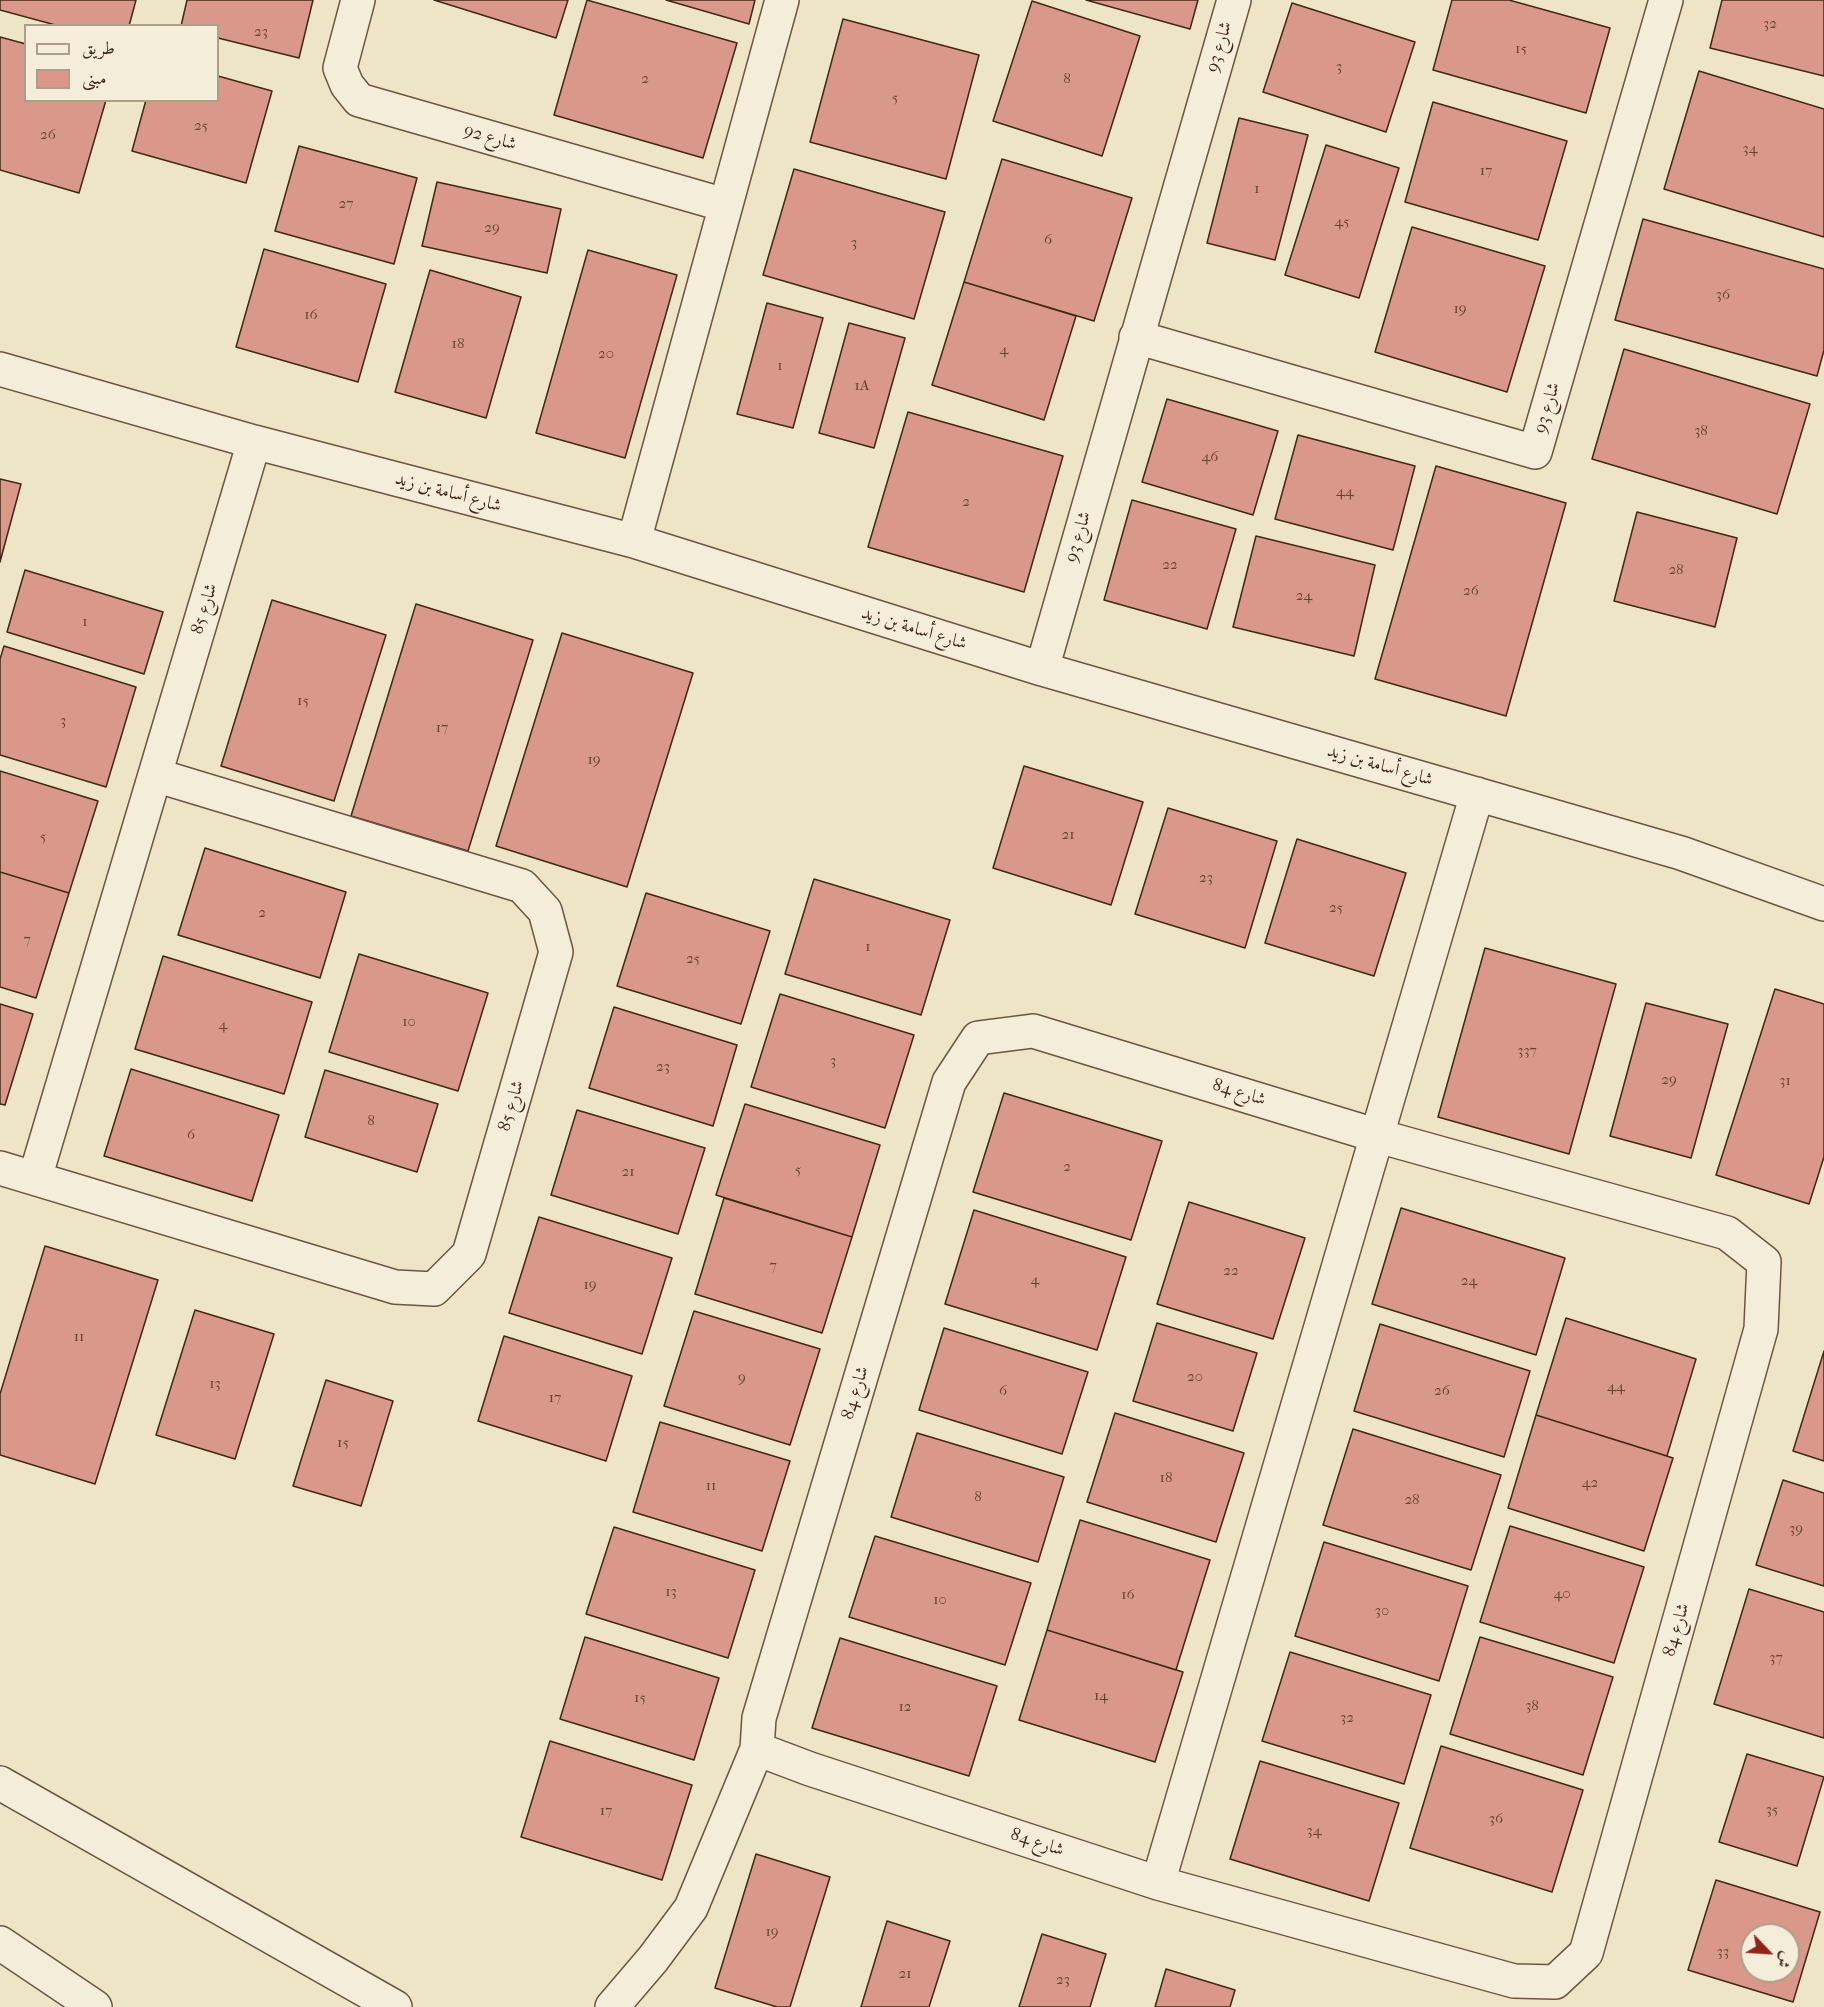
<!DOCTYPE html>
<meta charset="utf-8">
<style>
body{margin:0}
#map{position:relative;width:1824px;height:2007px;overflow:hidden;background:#eee4c6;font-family:"IM FELL French Canon",Amiri,serif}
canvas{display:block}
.legend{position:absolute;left:24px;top:24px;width:195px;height:78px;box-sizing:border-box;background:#f4edda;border:2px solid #ad9e8b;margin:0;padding:8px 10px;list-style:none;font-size:18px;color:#422715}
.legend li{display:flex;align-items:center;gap:12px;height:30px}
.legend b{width:30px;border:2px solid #ad9e8b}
.north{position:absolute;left:1740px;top:1923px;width:60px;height:60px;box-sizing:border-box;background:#f4edda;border:2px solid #ad9e8b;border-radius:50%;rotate:115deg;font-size:16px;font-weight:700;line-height:24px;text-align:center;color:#422715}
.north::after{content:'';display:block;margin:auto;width:21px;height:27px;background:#8f2418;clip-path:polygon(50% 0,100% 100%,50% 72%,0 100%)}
</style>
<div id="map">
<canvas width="1824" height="2007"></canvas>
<ul class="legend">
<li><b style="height:8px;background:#f4edda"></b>طريق</li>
<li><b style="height:16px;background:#d9988a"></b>مبنى</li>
</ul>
<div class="north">ش</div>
</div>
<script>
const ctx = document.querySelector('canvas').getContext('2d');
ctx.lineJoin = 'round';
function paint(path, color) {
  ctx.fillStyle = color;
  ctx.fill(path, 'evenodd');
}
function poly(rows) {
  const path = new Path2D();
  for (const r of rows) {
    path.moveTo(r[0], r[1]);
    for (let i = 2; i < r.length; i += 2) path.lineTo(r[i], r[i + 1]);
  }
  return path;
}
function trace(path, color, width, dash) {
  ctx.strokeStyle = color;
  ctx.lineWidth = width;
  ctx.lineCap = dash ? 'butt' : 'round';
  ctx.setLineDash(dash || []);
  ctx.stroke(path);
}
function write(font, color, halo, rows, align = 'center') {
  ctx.font = font + ' "IM FELL French Canon",Amiri,serif';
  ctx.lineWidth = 4.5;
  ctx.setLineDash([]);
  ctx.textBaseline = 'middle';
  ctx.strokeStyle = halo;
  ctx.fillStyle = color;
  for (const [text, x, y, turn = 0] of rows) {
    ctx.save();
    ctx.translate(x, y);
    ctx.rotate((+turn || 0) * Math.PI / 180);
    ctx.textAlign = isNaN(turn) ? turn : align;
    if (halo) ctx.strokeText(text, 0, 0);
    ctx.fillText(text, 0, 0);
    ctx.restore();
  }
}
const building = poly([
 [0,0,136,0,129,26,59,26,0,10,0,0],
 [187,0,313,0,299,58,218,38,218,26,181,26,187,0],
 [434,0,568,0,556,38,434,0],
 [587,0,737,43,703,158,554,115,587,0],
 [666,0,755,0,749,24,666,0],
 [1086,0,1198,0,1190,29,1086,0],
 [1452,0,1509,0,1610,28,1586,113,1433,70,1452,0],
 [1722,0,1824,0,1824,76,1710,48,1722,0],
 [1032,1,1140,36,1102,156,993,121,1032,1],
 [1292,3,1415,42,1386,132,1263,92,1292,3],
 [843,19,979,55,946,179,810,142,843,19],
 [0,37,26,44,26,100,106,100,79,193,0,170,0,37],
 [1699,71,1824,109,1824,237,1664,189,1699,71],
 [218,76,272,91,246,183,132,151,146,100,218,100,218,76],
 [1433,102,1567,141,1538,240,1405,202,1433,102],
 [1239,118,1308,135,1275,260,1207,243,1239,118],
 [1326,145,1399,168,1359,298,1285,275,1326,145],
 [299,146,417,178,394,264,275,231,299,146],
 [1002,159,1132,198,1094,321,964,282,1002,159],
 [794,169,945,212,914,319,763,275,794,169],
 [437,182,561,209,547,273,422,246,437,182],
 [1643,219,1824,269,1824,350,1817,376,1615,320,1643,219],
 [1412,227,1545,266,1507,392,1375,352,1412,227],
 [264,249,386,284,358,382,236,347,264,249],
 [588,250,677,275,625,458,536,433,588,250],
 [430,270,521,297,486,418,395,392,430,270],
 [964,282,1076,316,1044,420,932,385,964,282],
 [767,303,823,318,793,428,737,414,767,303],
 [849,323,905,338,874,448,819,433,849,323],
 [1624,349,1810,404,1777,514,1592,459,1624,349],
 [1167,399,1278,431,1253,515,1142,482,1167,399],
 [908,412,1063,456,1024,592,868,547,908,412],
 [1298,435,1415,466,1393,550,1275,519,1298,435],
 [1436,466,1566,503,1506,716,1375,679,1436,466],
 [0,479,21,484,0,562,0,479],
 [1132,500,1236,529,1207,629,1104,600,1132,500],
 [1637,512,1737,538,1715,627,1614,601,1637,512],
 [1256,536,1375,565,1354,656,1233,627,1256,536],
 [25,570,163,612,144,674,7,632,25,570],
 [272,600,386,635,334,801,221,766,272,600],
 [416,604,533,640,468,851,351,816,416,604],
 [562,633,693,673,627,887,496,846,562,633],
 [4,646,136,687,106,787,0,755,0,659,4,646],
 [1024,766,1143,802,1111,905,993,868,1024,766],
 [0,771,98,801,69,893,0,872,0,771],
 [1168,808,1277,841,1245,948,1135,914,1168,808],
 [1297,839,1406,873,1374,976,1265,943,1297,839],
 [205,848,346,892,320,978,178,935,205,848],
 [0,872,69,893,36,998,0,987,0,872],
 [814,879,950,920,921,1015,785,974,814,879],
 [646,893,770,931,741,1024,617,986,646,893],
 [1485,948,1616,984,1569,1154,1438,1117,1485,948],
 [359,954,488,993,458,1091,329,1052,359,954],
 [163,956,312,1002,284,1094,135,1049,163,956],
 [1775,989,1824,1004,1824,1157,1809,1204,1716,1175,1775,989],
 [780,994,914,1035,885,1128,751,1087,780,994],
 [1646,1003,1728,1024,1691,1158,1610,1136,1646,1003],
 [0,1004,33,1014,5,1105,0,1104,0,1004],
 [614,1007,737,1045,713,1126,589,1088,614,1007],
 [131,1069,279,1115,252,1201,104,1156,131,1069],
 [325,1070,438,1104,417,1172,305,1137,325,1070],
 [1004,1093,1162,1141,1131,1240,973,1192,1004,1093],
 [745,1104,880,1145,852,1237,716,1195,745,1104],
 [577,1110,705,1148,678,1234,551,1195,577,1110],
 [724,1198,852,1237,822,1333,695,1294,724,1198],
 [1189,1202,1305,1238,1273,1339,1157,1304,1189,1202],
 [1401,1208,1565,1258,1536,1355,1372,1304,1401,1208],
 [974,1210,1126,1257,1097,1350,945,1304,974,1210],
 [539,1217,672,1258,642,1354,509,1313,539,1217],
 [45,1246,158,1280,95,1484,0,1455,0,1394,45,1246],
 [195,1310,274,1334,235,1459,156,1435,195,1310],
 [694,1311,820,1349,790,1445,664,1406,694,1311],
 [1566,1318,1696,1359,1667,1456,1536,1415,1566,1318],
 [1157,1323,1257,1353,1233,1431,1133,1401,1157,1323],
 [1380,1324,1530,1371,1504,1457,1354,1411,1380,1324],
 [944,1328,1088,1372,1062,1454,919,1410,944,1328],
 [504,1336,632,1376,606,1461,478,1421,504,1336],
 [1824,1351,1824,1461,1793,1451,1824,1351],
 [326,1380,393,1401,361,1506,293,1486,326,1380],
 [1115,1413,1244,1453,1216,1542,1087,1502,1115,1413],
 [1536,1415,1673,1458,1644,1551,1508,1508,1536,1415],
 [660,1422,790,1461,762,1551,633,1512,660,1422],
 [1353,1429,1501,1475,1471,1570,1323,1525,1353,1429],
 [917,1433,1064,1477,1038,1562,891,1517,917,1433],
 [1783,1480,1824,1493,1824,1586,1756,1565,1783,1480],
 [1080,1520,1210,1560,1176,1670,1047,1630,1080,1520],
 [1510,1526,1644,1567,1614,1663,1480,1622,1510,1526],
 [614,1527,755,1570,728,1658,586,1614,614,1527],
 [875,1536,1031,1583,1005,1665,849,1617,875,1536],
 [1324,1542,1468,1586,1439,1681,1295,1636,1324,1542],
 [1749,1589,1824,1612,1824,1738,1714,1704,1749,1589],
 [1047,1630,1183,1672,1155,1762,1019,1720,1047,1630],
 [585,1637,719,1678,694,1760,560,1719,585,1637],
 [1480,1637,1613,1677,1583,1775,1450,1734,1480,1637],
 [840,1638,997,1686,969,1776,812,1728,840,1638],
 [1290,1652,1431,1695,1404,1784,1262,1741,1290,1652],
 [550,1741,692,1785,662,1880,521,1837,550,1741],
 [1441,1746,1583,1790,1552,1892,1410,1848,1441,1746],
 [1747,1754,1824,1777,1797,1866,1719,1842,1747,1754],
 [1260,1761,1399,1803,1369,1901,1230,1859,1260,1761],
 [756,1854,830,1877,790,2007,777,2007,715,1988,756,1854],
 [1716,1880,1820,1912,1793,2002,1688,1970,1716,1880],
 [1752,1935,1788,1935,1788,1971,1752,1971,1752,1935],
 [887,1921,950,1941,929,2007,861,2007,887,1921],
 [1042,1934,1106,1954,1090,2007,1019,2007,1042,1934],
 [1166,1969,1235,1990,1230,2007,1155,2007,1166,1969]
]);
const minor = poly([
 [358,0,340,68,347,85,359,100,725,205],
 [1136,337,1535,452,1666,0],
 [0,369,254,442,634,541,1042,669,1681,853,1824,904],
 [634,541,782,0],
 [1042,669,1234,0],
 [1033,1031,1378,1136,1727,1233,1764,1262,1761,1329,1586,1953,1555,1982,1514,1981,1158,1883,810,1769,757,1749,759,1718,949,1082,978,1038,1033,1031],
 [0,1168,395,1287,434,1289,469,1254,556,952,545,911,522,886,155,775],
 [35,1178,254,442],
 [0,1783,395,2007],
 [1158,1883,1477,794],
 [0,1943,95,2007],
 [612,2007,653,1959,691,1908,757,1749]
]);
const numberNames = [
 ["32",1770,24],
 ["23",261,32],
 ["15",1521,49],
 ["3",1339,67],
 ["2",645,79],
 ["8",1067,79],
 ["5",895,98],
 ["25",201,126],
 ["26",48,135],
 ["34",1750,149],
 ["17",1486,171],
 ["1",1257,189],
 ["27",346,204],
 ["45",1342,222],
 ["29",492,228],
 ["6",1048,240],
 ["3",854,243],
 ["36",1723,295],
 ["19",1460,309],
 ["16",311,315],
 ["18",458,344],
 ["4",1004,350],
 ["20",606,354],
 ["1",780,366],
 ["1A",862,386],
 ["38",1701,431],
 ["46",1210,457],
 ["44",1345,492],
 ["2",966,502],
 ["22",1170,565],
 ["28",1676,570],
 ["26",1471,591],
 ["24",1304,596],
 ["1",85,622],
 ["15",303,701],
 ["3",63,721],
 ["17",442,728],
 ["19",594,760],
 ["21",1068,835],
 ["5",43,837],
 ["23",1206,878],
 ["25",1336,908],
 ["2",262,913],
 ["7",27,940],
 ["1",868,947],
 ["25",693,959],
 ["10",409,1022],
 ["4",223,1025],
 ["337",1527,1051],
 ["3",833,1061],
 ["23",663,1067],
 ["29",1669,1080],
 ["31",1785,1081],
 ["8",371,1121],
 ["6",191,1135],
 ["2",1067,1167],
 ["5",798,1170],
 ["21",628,1172],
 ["7",773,1266],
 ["22",1231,1271],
 ["4",1035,1280],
 ["24",1469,1281],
 ["19",590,1285],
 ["11",79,1337],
 ["20",1195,1377],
 ["9",742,1378],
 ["13",215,1384],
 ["44",1616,1387],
 ["6",1003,1391],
 ["26",1442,1391],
 ["17",555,1398],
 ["15",343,1443],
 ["18",1166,1478],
 ["42",1590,1483],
 ["11",711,1486],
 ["8",978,1497],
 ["28",1412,1500],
 ["39",1796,1529],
 ["13",671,1592],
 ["40",1562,1594],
 ["16",1128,1595],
 ["10",940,1600],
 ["30",1382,1611],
 ["37",1776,1658],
 ["14",1101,1696],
 ["15",640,1698],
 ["38",1532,1706],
 ["12",905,1707],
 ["32",1347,1718],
 ["35",1772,1810],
 ["17",606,1811],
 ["36",1496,1819],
 ["34",1314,1831],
 ["19",772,1932],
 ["33",1723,1952],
 ["21",905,1974],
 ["23",1063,1980]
];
const streetNames = [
 ["شارع 93",1220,47,-74],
 ["شارع 92",490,138,16],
 ["شارع 93",1548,408,-74],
 ["شارع أسامة بن زيد",448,493,15],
 ["شارع 93",1079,537,-74],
 ["شارع 85",205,609,-73],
 ["شارع أسامة بن زيد",914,629,17],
 ["شارع أسامة بن زيد",1380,766,16],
 ["شارع 84",1239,1093,17],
 ["شارع 85",512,1106,-74],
 ["شارع 84",856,1393,-73],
 ["شارع 84",1677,1630,-74],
 ["شارع 84",1037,1843,18]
];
paint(building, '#d9988a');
trace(building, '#422715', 1.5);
trace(minor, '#6d5641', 36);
trace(minor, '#f4edda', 33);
write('15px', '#684332', null, numberNames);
write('18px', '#422715', '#f4edda', streetNames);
</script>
